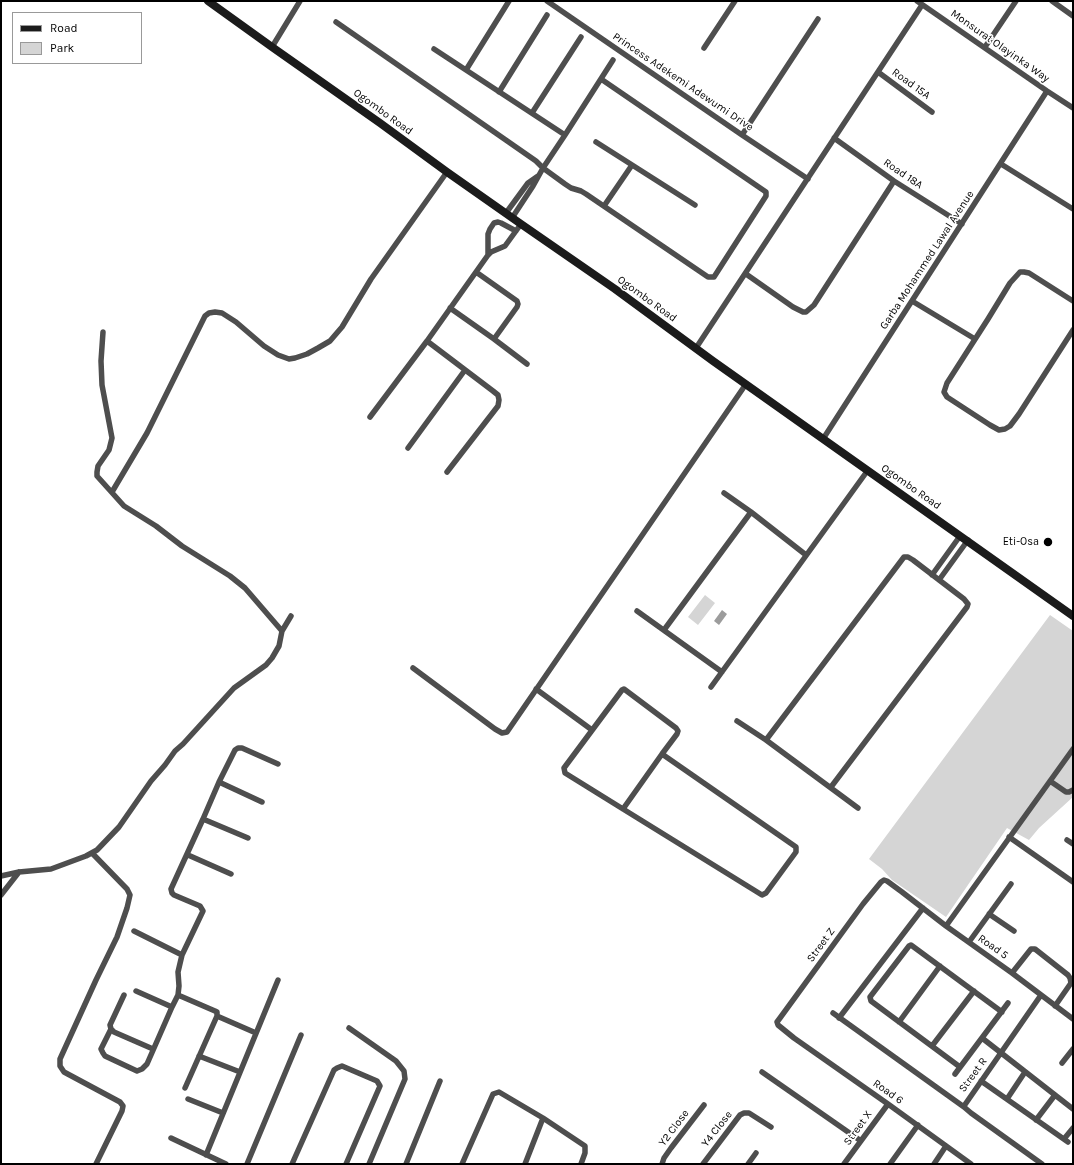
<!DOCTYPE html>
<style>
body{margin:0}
#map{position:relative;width:1074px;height:1165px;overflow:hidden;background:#fff;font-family:Karla,sans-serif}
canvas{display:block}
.frame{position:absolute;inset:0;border:2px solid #000;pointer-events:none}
.legend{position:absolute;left:12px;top:12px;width:130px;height:52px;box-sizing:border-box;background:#fff;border:1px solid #999;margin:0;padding:5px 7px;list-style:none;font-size:12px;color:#000}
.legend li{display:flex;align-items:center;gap:8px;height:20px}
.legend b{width:20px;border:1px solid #999}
</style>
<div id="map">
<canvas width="1074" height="1165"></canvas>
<div class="frame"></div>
<ul class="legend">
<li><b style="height:5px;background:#1b1b1b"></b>Road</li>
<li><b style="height:11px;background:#d5d5d5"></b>Park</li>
</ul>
</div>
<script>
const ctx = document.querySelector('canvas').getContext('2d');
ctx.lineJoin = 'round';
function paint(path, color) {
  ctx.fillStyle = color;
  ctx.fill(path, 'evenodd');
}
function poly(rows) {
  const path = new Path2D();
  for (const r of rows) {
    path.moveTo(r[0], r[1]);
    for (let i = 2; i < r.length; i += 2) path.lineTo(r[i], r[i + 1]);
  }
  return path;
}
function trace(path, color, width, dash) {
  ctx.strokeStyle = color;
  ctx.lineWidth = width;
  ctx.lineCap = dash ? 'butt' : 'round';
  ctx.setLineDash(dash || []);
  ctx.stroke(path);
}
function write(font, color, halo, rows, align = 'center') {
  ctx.font = font + ' Karla,sans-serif';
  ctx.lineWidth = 3;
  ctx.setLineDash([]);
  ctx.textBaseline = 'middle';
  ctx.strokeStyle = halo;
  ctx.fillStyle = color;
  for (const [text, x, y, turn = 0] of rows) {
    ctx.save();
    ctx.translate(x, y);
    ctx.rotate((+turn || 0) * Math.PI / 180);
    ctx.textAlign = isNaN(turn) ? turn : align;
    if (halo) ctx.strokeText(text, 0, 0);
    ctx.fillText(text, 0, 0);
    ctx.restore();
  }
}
const green = poly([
 [705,595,715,603,698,625,688,617],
 [1050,615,1073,631,1073,797,1039,828,1029,840,1007,828,946,917,892,880,882,869,869,859]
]);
const water = poly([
 [722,610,727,614,719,625,714,621]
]);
const street = poly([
 [547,1,742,135,808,179],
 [917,1,1047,91,1073,108],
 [1052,1,1073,16],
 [336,22,536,161,543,168,565,184,571,188,581,191,586,194,708,277,714,277,766,196,766,192,601,79],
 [272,47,300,1],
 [985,47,1016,1],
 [704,48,735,1],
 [434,49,565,135],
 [466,70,509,1],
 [878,72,932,112],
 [499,92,547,15],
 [532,113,581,37],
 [742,135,818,19],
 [834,138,894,181,962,224],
 [596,142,695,205],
 [1001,164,1073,209],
 [604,206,632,165],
 [506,213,528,183,538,176],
 [512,218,533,186,543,168,565,135,613,60],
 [488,255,488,234,490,229,494,223,498,222,501,223,516,231],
 [746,274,793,307,803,312,806,312,814,305,894,181],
 [912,301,975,339],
 [1073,301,1029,273,1024,272,1020,272,1010,283,988,319,947,383,944,392,947,397,990,425,999,430,1005,429,1010,426,1019,414,1073,330],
 [450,308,494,339,517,307,518,304,517,301,476,272],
 [103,332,101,361,102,385,112,438,109,450,98,466,97,472,97,476,124,506,156,526,182,546,230,576,245,588,282,631],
 [494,339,527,364],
 [696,348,922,5],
 [370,417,427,341],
 [823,439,1047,91],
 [408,448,465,370],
 [447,472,498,406,499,400,498,395,493,391,427,341,488,255,491,252,505,246,521,224],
 [112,492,147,433,205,316,209,313,215,312,222,313,236,322,264,346,278,355,289,359,295,358,307,354,318,348,330,341,342,327,371,279,447,172],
 [724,493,751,512,806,555],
 [932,575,960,536],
 [939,580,968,540],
 [637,611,722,672],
 [664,630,751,512],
 [413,668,495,729,502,733,507,732,746,384],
 [711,687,868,470],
 [536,689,592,730],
 [737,721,766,740,858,808],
 [766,740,904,557,908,557,913,560,964,599,968,604,967,607,831,787],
 [1050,781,1066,792,1069,792,1073,790],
 [219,782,235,750,238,748,242,748,278,764],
 [623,809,662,754,677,734,678,731,676,728,624,689,622,690,564,768,565,773,623,809,762,895,766,893,796,852,796,847,662,754],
 [203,819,219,782,262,802],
 [1009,837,1073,882],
 [1067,840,1073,844],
 [92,853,127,889,130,895,127,908,117,937,96,980,60,1059,60,1066,64,1072,120,1102,123,1106,122,1111,96,1164],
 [188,855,231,874],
 [1,876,19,872,51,869,86,856,97,850,119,827,151,781,165,765,175,751,183,744,234,688,266,665,272,658,279,646,282,631,291,616],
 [1,895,19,872],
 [989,914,1014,931],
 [946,926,1073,749],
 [134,931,182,955],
 [969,942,1011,884],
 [1012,973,1031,949,1035,949,1068,975,1070,978,1071,983,1055,1006],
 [136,991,172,1007],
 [124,995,110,1025,111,1029,114,1032,153,1049],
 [178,995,179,986,178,972,182,955,203,911,200,906,174,895,172,893,171,889,203,819,248,838],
 [1041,995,964,1106,964,1107,971,1113,1042,1164],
 [833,1013,964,1107],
 [839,1018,923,908],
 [899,1022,940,966],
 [349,1028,396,1061,404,1071,405,1079,369,1164],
 [111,1029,101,1049,103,1053,105,1056,137,1071,142,1069,147,1064,172,1007,178,995,215,1011,217,1012,217,1016],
 [982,1038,1073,1109],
 [932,1046,974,991],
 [199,1056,240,1072],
 [1062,1063,1073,1049],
 [960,1067,871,1001,870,997,909,946,911,945,1002,1012],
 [762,1072,861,1141],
 [955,1074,1008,1003],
 [981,1081,1068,1142],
 [185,1088,217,1016,256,1033],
 [188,1099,223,1113],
 [1007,1099,1025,1072],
 [1036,1120,1055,1095],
 [171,1138,226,1164],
 [1064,1139,1073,1128],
 [206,1155,278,980],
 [247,1164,301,1035],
 [292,1164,334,1070,337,1068,342,1066,377,1081,380,1086,346,1164],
 [406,1164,440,1081],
 [462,1164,493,1094,499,1092,543,1118,585,1146,585,1153,581,1164],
 [525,1164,543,1118],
 [662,1164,664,1158,671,1148,704,1105],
 [703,1164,740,1115,744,1113,749,1113,771,1127],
 [748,1164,756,1153],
 [844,1164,888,1104],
 [890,1164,918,1125],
 [934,1164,946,1146],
 [971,1164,888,1104,794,1038,778,1025,777,1022,780,1018,863,904,881,882,884,880,887,881,902,892,946,926,1012,973,1073,1019]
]);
const secondary = poly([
 [208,1,272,47,380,123,447,172,521,224,615,289,713,361,1073,616]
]);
const markers = [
 [1048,542,5,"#000"]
];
const streetNames = [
 ["Monsurat Olayinka Way",1000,46,35],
 ["Princess Adekemi Adewumi Drive",683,82,34],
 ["Road 15A",911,84,36],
 ["Ogombo Road",383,112,36],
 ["Road 18A",903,174,34],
 ["Garba Mohammed Lawal Avenue",927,260,-57],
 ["Ogombo Road",647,299,36],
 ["Ogombo Road",911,487,35],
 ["Street Z",821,945,-54],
 ["Road 5",993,947,35],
 ["Street R",973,1075,-54],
 ["Road 6",888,1092,35],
 ["Y2 Close",674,1128,-53],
 ["Street X",858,1128,-54],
 ["Y4 Close",717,1129,-52]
];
const poiNames = [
 ["Eti-Osa",1039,542]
];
paint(green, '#d5d5d5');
paint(water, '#9c9c9c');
trace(street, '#4e4e4e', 5.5);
trace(secondary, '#1b1b1b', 8);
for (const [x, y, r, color] of markers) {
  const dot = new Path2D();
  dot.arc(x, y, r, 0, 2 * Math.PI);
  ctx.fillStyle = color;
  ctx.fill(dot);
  trace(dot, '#fff', 1.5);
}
write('11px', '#000', '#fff', streetNames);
write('11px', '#000', '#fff', poiNames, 'right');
</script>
